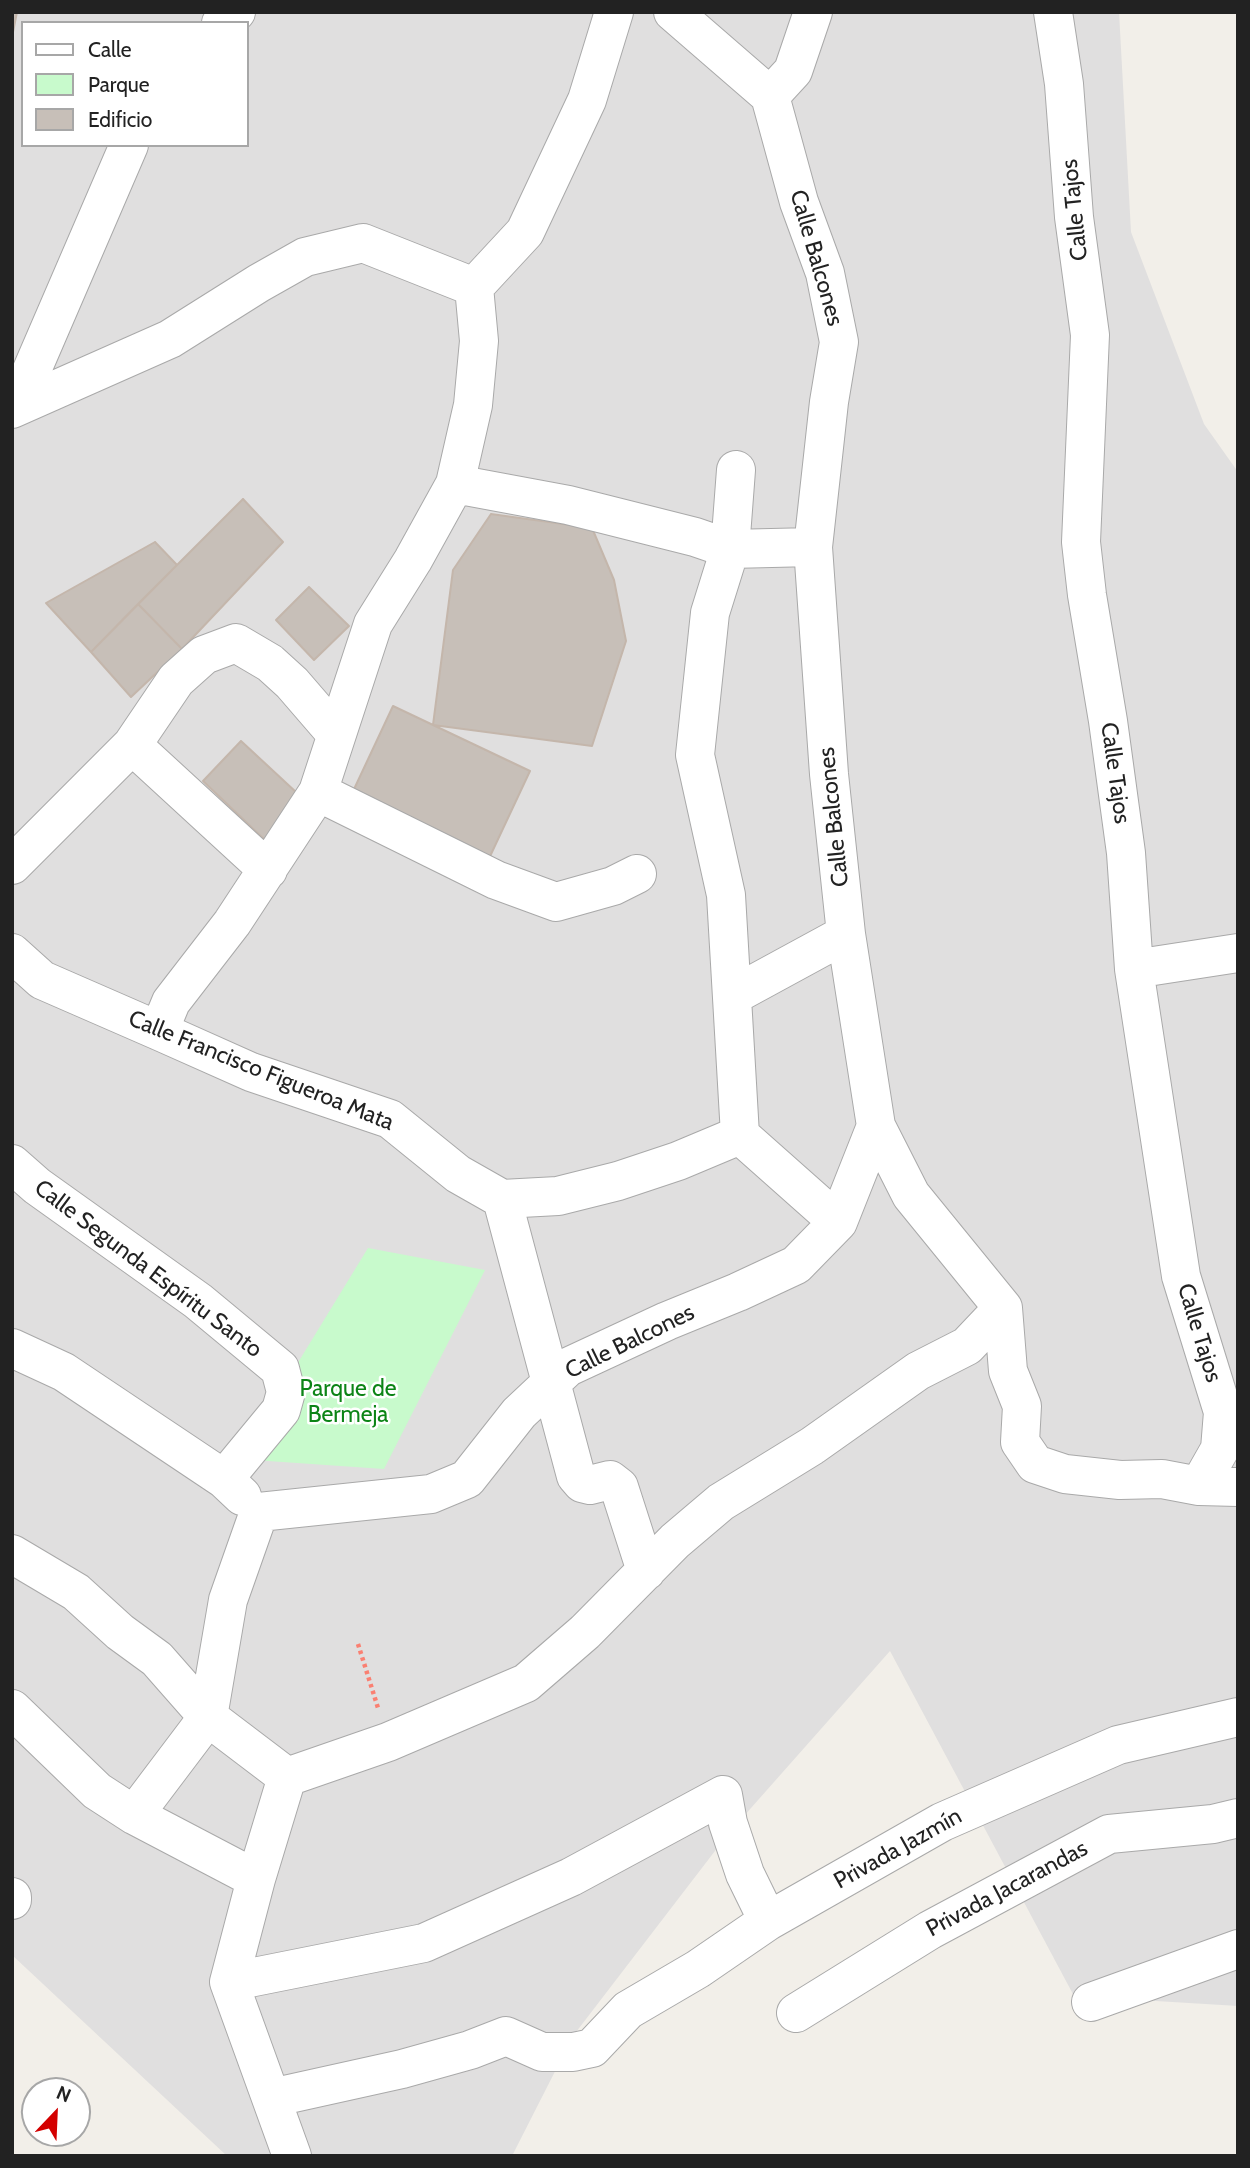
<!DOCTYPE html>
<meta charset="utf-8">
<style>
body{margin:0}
#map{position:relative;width:1250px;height:2168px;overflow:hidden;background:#f2efe9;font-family:Cabin,sans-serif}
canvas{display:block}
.frame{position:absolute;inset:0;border:14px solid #222;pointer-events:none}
.legend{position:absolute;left:21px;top:21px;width:228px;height:126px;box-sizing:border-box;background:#fff;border:2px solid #a7a7a7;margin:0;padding:9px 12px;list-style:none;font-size:21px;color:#222}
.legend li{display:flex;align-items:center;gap:14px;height:35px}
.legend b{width:35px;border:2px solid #a7a7a7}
.north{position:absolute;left:21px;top:2077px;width:70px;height:70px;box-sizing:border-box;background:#fff;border:2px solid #a7a7a7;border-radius:50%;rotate:23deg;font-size:19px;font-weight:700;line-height:28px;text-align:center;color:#222}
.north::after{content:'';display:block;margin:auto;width:24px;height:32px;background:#d40000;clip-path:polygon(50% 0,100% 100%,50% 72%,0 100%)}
</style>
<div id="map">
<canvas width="1250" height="2168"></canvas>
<div class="frame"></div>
<ul class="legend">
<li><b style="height:9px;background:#fff"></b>Calle</li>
<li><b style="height:19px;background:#c8facc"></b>Parque</li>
<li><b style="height:19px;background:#c7bfb8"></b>Edificio</li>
</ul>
<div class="north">N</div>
</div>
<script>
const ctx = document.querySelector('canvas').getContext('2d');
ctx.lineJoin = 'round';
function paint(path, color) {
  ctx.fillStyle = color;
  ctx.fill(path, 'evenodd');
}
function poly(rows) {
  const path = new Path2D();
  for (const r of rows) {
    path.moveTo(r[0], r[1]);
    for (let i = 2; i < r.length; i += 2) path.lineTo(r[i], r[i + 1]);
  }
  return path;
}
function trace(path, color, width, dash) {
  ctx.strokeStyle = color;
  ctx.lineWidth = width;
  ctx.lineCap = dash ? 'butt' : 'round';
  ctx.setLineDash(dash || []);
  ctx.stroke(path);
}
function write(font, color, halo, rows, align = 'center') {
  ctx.font = font + ' Cabin,sans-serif';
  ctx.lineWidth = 5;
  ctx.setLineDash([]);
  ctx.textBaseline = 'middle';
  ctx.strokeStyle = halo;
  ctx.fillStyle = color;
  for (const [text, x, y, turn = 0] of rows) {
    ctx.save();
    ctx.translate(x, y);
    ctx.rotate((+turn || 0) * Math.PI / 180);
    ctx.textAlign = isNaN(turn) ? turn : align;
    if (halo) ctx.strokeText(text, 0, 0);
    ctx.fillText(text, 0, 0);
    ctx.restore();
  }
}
const residential = poly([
 [12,12,1119,12,1131,232,1204,424,1238,472,1238,2006,1074,1996,890,1651,728,1834,573,2036,512,2156,227,2156,12,1955],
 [23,23,247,23,247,145,23,145]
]);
const park = poly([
 [368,1248,485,1270,384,1469,239,1459]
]);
const building = poly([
 [12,12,17,12,12,37,12,12],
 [243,499,283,542,182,649,138,604,243,499],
 [491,514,592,528,614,580,626,641,592,746,433,725,453,570,491,514],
 [155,542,177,565,91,652,46,603,155,542],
 [309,587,349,626,314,660,276,620,309,587],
 [138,604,182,649,131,697,91,652,138,604],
 [393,706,530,771,485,867,348,802,393,706],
 [241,741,297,793,269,844,203,781,241,741]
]);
const path = poly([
 [358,1644,378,1708]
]);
const minor = poly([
 [673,12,770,96],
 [1053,12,1064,84,1074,217,1090,335,1081,542,1087,595,1108,721,1126,853,1134,969,1181,1276,1223,1412,1220,1449,1199,1486,1238,1487],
 [221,23,236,12],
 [770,96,799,202,825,273,839,342,829,402,813,547,829,774,846,934,876,1126,911,1195,1003,1308],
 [770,96,793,71,813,12],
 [474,287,525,232,587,100,614,12],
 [16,407,129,145],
 [12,409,170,339,259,283,305,257,363,243,474,287],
 [736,470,730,549,710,613,695,755,726,895,740,1135],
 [455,484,568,505,695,537,730,549,813,547],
 [132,745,268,870],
 [318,792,496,880,556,902,613,886,637,874],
 [12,865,132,745,176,680,204,655,236,643,270,663,292,683,336,734],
 [12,953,42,980,159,1031,251,1072,390,1119,458,1174,502,1199,558,1196,618,1181,678,1161,740,1135],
 [1134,969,1238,953],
 [732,996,846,934],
 [159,1031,171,1002,232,923,318,792,373,624,413,560,455,484,473,405,479,341,474,287],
 [740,1135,838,1222],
 [12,1164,37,1186,198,1301,280,1369,286,1392,281,1410,224,1479],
 [502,1199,576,1476,582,1483,590,1485,610,1480,619,1487,646,1571],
 [1003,1308,1008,1371,1022,1406,1020,1442,1035,1464,1065,1474,1120,1480,1162,1479,1199,1486],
 [12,1348,64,1372,224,1479,242,1496],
 [259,1512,431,1494,467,1479,519,1413,568,1367,667,1321,738,1292,796,1265,838,1222,876,1126],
 [12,1554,76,1592,120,1632,157,1659,208,1717,287,1777],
 [12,1709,97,1791,134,1815,256,1879],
 [287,1777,388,1742,526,1683,585,1632,675,1541,721,1502,812,1446,918,1371,967,1346,1003,1308],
 [287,1777,256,1879,229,1982,292,2156],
 [134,1815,208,1717,228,1600,259,1512],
 [12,1897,12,1900],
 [229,1982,424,1943,571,1877,723,1795,728,1823,745,1874,768,1921],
 [1091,2002,1238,1949],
 [796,2013,930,1930,1109,1834,1213,1824,1238,1818],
 [271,2098,402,2069,470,2050,506,2036,542,2052,573,2052,592,2048,628,2010,698,1969,768,1921,942,1822,1118,1745,1238,1717]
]);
const streetNames = [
 ["Calle Tajos",1075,210,-96],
 ["Calle Balcones",816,258,74],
 ["Calle Tajos",1115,773,82],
 ["Calle Balcones",834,817,-96],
 ["Calle Francisco Figueroa Mata",261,1071,22],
 ["Calle Segunda Espíritu Santo",148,1269,37],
 ["Calle Tajos",1199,1333,73],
 ["Calle Balcones",630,1342,-26],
 ["Privada Jazmín",898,1849,-29],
 ["Privada Jacarandas",1007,1889,-28]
];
const parkNames = [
 ["Parque de",348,1389],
 ["Bermeja",348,1415]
];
paint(residential, '#e0dfdf');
paint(park, '#c8facc');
paint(building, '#c7bfb8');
trace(building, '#c4b6ab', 2);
trace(minor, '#a9a9a9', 40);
trace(path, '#fa8072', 4.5, [3.5, 3.5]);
trace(minor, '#fff', 38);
write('23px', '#222', '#fff', streetNames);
write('23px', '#0c8416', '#fff', parkNames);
</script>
